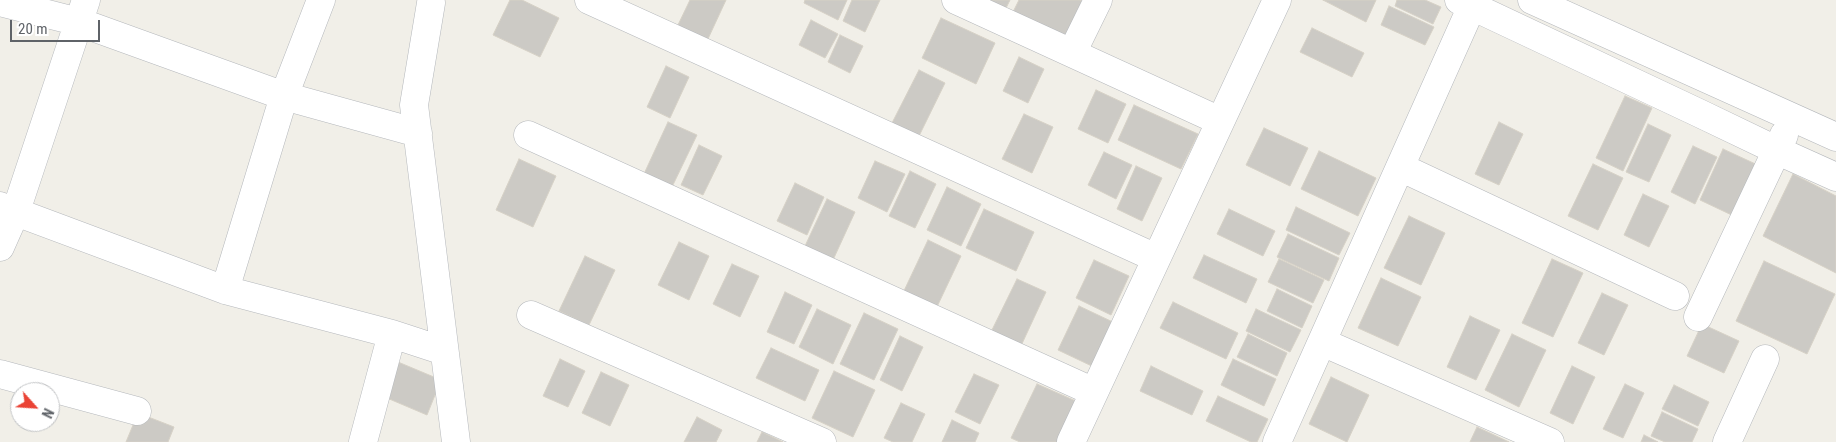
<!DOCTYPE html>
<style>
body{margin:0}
#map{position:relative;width:1836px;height:442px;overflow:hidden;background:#f1efe8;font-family:"Roboto Condensed",sans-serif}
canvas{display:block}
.north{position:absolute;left:10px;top:382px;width:50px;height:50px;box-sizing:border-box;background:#fff;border:1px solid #bfc1c3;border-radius:50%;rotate:116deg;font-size:14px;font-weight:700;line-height:20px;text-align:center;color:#5f6368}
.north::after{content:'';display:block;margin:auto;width:18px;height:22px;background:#ea4335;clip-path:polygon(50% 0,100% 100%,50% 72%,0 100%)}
.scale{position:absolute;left:10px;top:20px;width:90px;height:22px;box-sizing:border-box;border:2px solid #5f6368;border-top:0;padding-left:6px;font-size:15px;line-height:18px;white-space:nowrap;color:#5f6368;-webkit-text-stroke:4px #fff;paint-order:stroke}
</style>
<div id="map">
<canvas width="1836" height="442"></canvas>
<div class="north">N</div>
<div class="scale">20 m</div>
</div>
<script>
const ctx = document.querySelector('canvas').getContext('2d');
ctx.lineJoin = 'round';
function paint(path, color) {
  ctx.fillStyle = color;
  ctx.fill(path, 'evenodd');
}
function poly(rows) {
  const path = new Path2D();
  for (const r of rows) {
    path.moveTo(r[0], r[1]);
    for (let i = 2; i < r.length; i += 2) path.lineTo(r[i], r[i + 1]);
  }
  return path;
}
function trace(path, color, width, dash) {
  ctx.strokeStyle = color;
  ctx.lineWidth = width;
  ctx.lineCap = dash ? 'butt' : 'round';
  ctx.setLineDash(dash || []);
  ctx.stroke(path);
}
const building = poly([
 [510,0,522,0,559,18,540,57,493,35,510,0],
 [690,0,726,0,707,41,677,27,690,0],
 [805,0,847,0,838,20,804,3,805,0],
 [852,0,880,0,865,32,843,21,852,0],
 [983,0,1010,0,1005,10,983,0],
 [1019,0,1080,0,1088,4,1071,40,1013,12,1019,0],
 [1323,0,1376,0,1366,22,1323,0],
 [1397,0,1425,0,1441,7,1433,24,1395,6,1397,0],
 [1389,6,1434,27,1425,45,1381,25,1389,6],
 [941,18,995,43,976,84,922,58,941,18],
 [811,20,838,34,825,58,799,45,811,20],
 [1312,28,1364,53,1352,77,1300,52,1312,28],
 [840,35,863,46,850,73,828,62,840,35],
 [1019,57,1044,69,1028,103,1003,91,1019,57],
 [666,66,689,77,670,118,647,107,666,66],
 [919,70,945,83,919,136,892,123,919,70],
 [1096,90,1126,104,1108,143,1078,129,1096,90],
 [1625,96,1652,108,1623,171,1596,158,1625,96],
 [1134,105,1198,134,1181,169,1118,140,1134,105],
 [1024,114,1053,127,1032,173,1002,159,1024,114],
 [668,122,697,135,671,189,643,176,668,122],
 [1499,122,1523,134,1499,185,1475,174,1499,122],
 [1648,124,1671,135,1649,182,1626,172,1648,124],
 [1264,128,1308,148,1290,186,1246,165,1264,128],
 [699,145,722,156,703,195,681,185,699,145],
 [1693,146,1717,157,1695,204,1671,192,1693,146],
 [1723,149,1762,167,1738,218,1700,200,1723,149],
 [1319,151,1376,178,1358,216,1301,189,1319,151],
 [1104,152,1132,165,1116,199,1088,185,1104,152],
 [519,159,556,176,533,227,496,210,519,159],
 [875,161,905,174,887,212,858,198,875,161],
 [1593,164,1623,178,1598,230,1568,216,1593,164],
 [1136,166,1162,178,1142,221,1117,209,1136,166],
 [910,171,936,184,915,228,889,216,910,171],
 [1793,174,1836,196,1836,273,1763,236,1793,174],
 [795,183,824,197,807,235,777,221,795,183],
 [947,187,981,204,961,246,927,230,947,187],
 [1643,194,1669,206,1649,247,1624,235,1643,194],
 [827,199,855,212,833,260,805,246,827,199],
 [1296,207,1350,233,1339,255,1286,230,1296,207],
 [984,209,1034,232,1016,271,966,248,984,209],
 [1229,209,1275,231,1263,256,1217,234,1229,209],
 [1409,216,1445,233,1421,285,1384,268,1409,216],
 [1288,234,1339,258,1329,281,1277,257,1288,234],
 [928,240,961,256,935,311,902,295,928,240],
 [679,242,709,256,689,300,658,285,679,242],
 [1204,255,1257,279,1246,303,1193,278,1204,255],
 [585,256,615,270,589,325,559,311,585,256],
 [1279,259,1324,280,1313,303,1268,282,1279,259],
 [1552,259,1583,273,1553,337,1522,323,1552,259],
 [1094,260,1129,276,1111,315,1076,298,1094,260],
 [1764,261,1835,294,1807,354,1736,321,1764,261],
 [732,264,759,276,740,317,713,304,732,264],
 [1381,278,1421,297,1398,346,1358,328,1381,278],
 [1017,279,1046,292,1020,348,990,334,1017,279],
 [1277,289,1312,306,1302,328,1267,311,1277,289],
 [785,292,812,305,794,344,767,332,785,292],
 [1602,293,1628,305,1604,355,1578,343,1602,293],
 [1173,302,1238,333,1226,359,1160,328,1173,302],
 [1079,306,1117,324,1096,368,1058,350,1079,306],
 [817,309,851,325,833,364,799,347,817,309],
 [1256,309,1301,330,1290,352,1246,331,1256,309],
 [864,313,898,329,874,380,840,364,864,313],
 [1470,316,1500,330,1476,380,1447,367,1470,316],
 [1702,324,1739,341,1724,373,1687,356,1702,324],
 [1248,334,1287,353,1277,376,1237,357,1248,334],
 [1512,334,1546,350,1519,407,1485,390,1512,334],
 [900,336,923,347,902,391,880,380,900,336],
 [771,348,819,370,805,401,756,378,771,348],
 [560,359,585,371,568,407,543,396,560,359],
 [1233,359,1276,379,1264,406,1221,385,1233,359],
 [398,362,441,380,427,415,387,398,398,362],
 [1151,366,1203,391,1192,415,1140,391,1151,366],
 [1572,366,1595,377,1573,424,1550,413,1572,366],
 [834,371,875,390,853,437,812,418,834,371],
 [601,372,629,385,610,426,582,413,601,372],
 [974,374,999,385,980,424,955,412,974,374],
 [1331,377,1369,395,1347,442,1309,424,1331,377],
 [1037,384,1078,402,1059,442,1020,442,1011,438,1037,384],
 [1625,384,1644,393,1623,438,1603,429,1625,384],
 [1674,385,1709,402,1698,426,1662,409,1674,385],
 [1218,396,1268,419,1257,442,1251,442,1206,421,1218,396],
 [901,403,925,414,912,442,893,442,884,438,901,403],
 [1662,412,1698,429,1692,442,1665,442,1651,436,1662,412],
 [138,413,174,427,168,442,126,442,138,413],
 [697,417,722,430,716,442,684,442,697,417],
 [952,420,979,433,975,442,942,442,952,420],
 [1477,427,1509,442,1470,442,1477,427],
 [762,432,783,442,757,442,762,432],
 [1644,435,1658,442,1641,442,1644,435]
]);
const minor = poly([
 [589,0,1156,258],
 [956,0,1220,121],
 [1459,0,1701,114,1776,150,1836,177],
 [1532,0,1836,137],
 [0,2,79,22,284,96,418,133],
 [431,3,414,105,456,442],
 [1072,53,1098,0],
 [528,135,1094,392],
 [1400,167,1675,296],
 [0,206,225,290,392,334,444,351],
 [0,247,16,211,86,0],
 [225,290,284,96,321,0],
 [531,315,822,442],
 [1698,317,1784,135],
 [1322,342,1550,442],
 [0,374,137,411],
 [363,442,392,334],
 [1071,442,1277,0],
 [1277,442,1472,6],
 [1727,442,1765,359]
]);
paint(building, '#cccac5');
trace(building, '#d6d1c6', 1);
trace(minor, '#b5b8bc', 29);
trace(minor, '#fff', 28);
</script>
